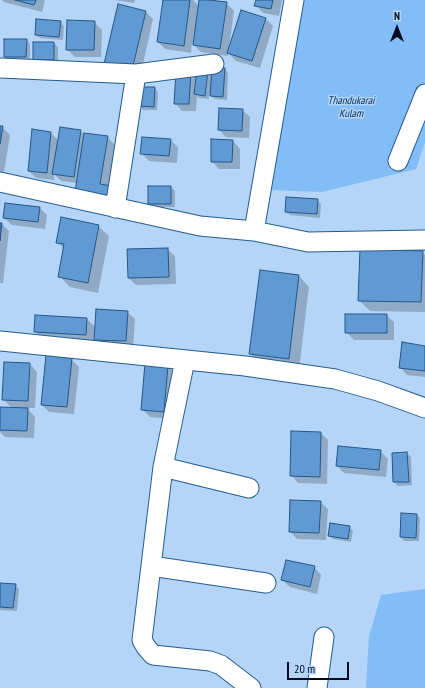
<!DOCTYPE html>
<style>
body{margin:0}
#map{position:relative;width:425px;height:688px;overflow:hidden;background:#b4d5f7;font-family:"PT Sans Narrow",sans-serif}
canvas{display:block}
.north{position:absolute;left:377px;top:8px;width:40px;height:40px;-webkit-text-stroke:3px #b4d5f7;paint-order:stroke;rotate:0deg;font-size:11px;font-weight:700;line-height:16px;text-align:center;color:#000b1f}
.north::after{content:'';display:block;margin:auto;width:14px;height:18px;background:#000b1f;clip-path:polygon(50% 0,100% 100%,50% 72%,0 100%)}
.scale{position:absolute;left:287px;top:662px;width:62px;height:18px;box-sizing:border-box;border:2px solid #000b1f;border-top:0;padding-left:5px;font-size:12px;line-height:14px;white-space:nowrap;color:#000b1f;-webkit-text-stroke:3px #b4d5f7;paint-order:stroke}
</style>
<div id="map">
<canvas width="425" height="688"></canvas>
<div class="north">N</div>
<div class="scale">20 m</div>
</div>
<script>
const ctx = document.querySelector('canvas').getContext('2d');
ctx.lineJoin = 'round';
function paint(path, color) {
  ctx.fillStyle = color;
  ctx.fill(path, 'evenodd');
}
function poly(rows) {
  const path = new Path2D();
  for (const r of rows) {
    path.moveTo(r[0], r[1]);
    for (let i = 2; i < r.length; i += 2) path.lineTo(r[i], r[i + 1]);
  }
  return path;
}
function trace(path, color, width, dash) {
  ctx.strokeStyle = color;
  ctx.lineWidth = width;
  ctx.lineCap = dash ? 'butt' : 'round';
  ctx.setLineDash(dash || []);
  ctx.stroke(path);
}
function write(font, color, halo, rows, align = 'center') {
  ctx.font = font + ' "PT Sans Narrow",sans-serif';
  ctx.lineWidth = 3;
  ctx.setLineDash([]);
  ctx.textBaseline = 'middle';
  ctx.strokeStyle = halo;
  ctx.fillStyle = color;
  for (const [text, x, y, turn = 0] of rows) {
    ctx.save();
    ctx.translate(x, y);
    ctx.rotate((+turn || 0) * Math.PI / 180);
    ctx.textAlign = isNaN(turn) ? turn : align;
    if (halo) ctx.strokeText(text, 0, 0);
    ctx.fillText(text, 0, 0);
    ctx.restore();
  }
}
const water = poly([
 [298,0,425,0,425,142,416,169,322,192,269,190],
 [425,589,425,688,366,688,369,636,381,595]
]);
const shadow = poly([
 [2,0,45,0,42,12,4,2],
 [115,0,135,0,134,3],
 [164,0,193,0,199,6,200,0,226,3,234,11,229,48,266,19,273,26,260,68,236,61,228,53,228,56,201,52,192,43,191,53,165,49,158,42],
 [257,0,282,0,279,16,263,13,256,5],
 [146,12,153,19,140,77,112,71],
 [60,22,64,26,63,40,40,38,36,35],
 [94,22,102,30,101,57,75,57,67,49],
 [26,40,30,44,30,60,9,60,5,57],
 [54,43,58,47,58,63,38,63,34,59],
 [225,69,228,73,227,100,215,99,209,94,209,99,199,98,197,96,196,111,182,111,175,103,190,71,197,78,208,71,212,76],
 [155,88,158,92,157,110,143,110,139,106],
 [242,110,250,117,249,138,226,137,219,130],
 [0,127,2,127,10,135,4,172,0,172],
 [80,131,85,136,107,137,115,145,108,187,61,181,54,174,54,180,36,178,29,171,51,133,59,141],
 [170,140,178,147,177,163,149,161,141,153],
 [233,141,240,149,240,169,219,169,212,161],
 [171,187,175,191,175,207,153,207,149,203],
 [317,200,321,204,320,218,290,215,286,212],
 [40,208,47,215,45,229,12,225,4,218],
 [0,224,2,224,9,231,3,283,0,283],
 [98,226,109,236,98,293,70,287,59,276,64,249,57,242],
 [167,249,175,256,176,284,136,285,129,278],
 [422,252,425,255,425,312,370,311,359,300],
 [299,276,309,287,299,369,261,364,250,354],
 [127,312,135,319,133,348,103,347,94,338,93,342,43,339,35,331,87,319,96,328],
 [386,315,394,322,394,340,354,340,346,332],
 [425,347,425,377,407,375,400,367],
 [71,359,79,367,74,414,49,412,42,405],
 [30,364,37,372,35,408,27,408,35,417,34,438,5,437,0,432,0,408,12,408,3,399],
 [168,366,175,373,171,419,150,417,142,409],
 [320,432,328,440,327,484,298,483,291,475],
 [380,451,388,459,386,477,344,473,337,466],
 [407,453,411,457,412,485,398,486,394,482],
 [320,502,328,509,326,540,297,539,290,531],
 [402,514,417,515,420,518,419,541,404,541,401,537],
 [349,527,353,531,351,542,333,539,329,535],
 [314,567,321,575,317,594,290,587,282,580],
 [0,584,15,585,19,589,17,611,0,610]
]);
const building = poly([
 [15,0,36,0,34,5,15,0],
 [163,0,190,0,184,46,157,42,163,0],
 [199,0,209,0,227,2,220,49,193,45,199,0],
 [256,0,273,0,271,9,254,6,256,0],
 [118,4,146,11,132,70,104,64,118,4],
 [241,10,266,18,252,61,227,53,241,10],
 [36,19,61,21,59,37,35,35,36,19],
 [67,20,95,21,94,50,66,50,67,20],
 [4,39,27,39,26,57,4,57,4,39],
 [33,42,54,42,54,60,33,60,33,42],
 [212,67,225,68,223,97,210,96,212,67],
 [197,69,208,70,205,96,194,94,197,69],
 [176,70,191,70,189,104,174,104,176,70],
 [139,87,155,87,154,107,138,106,139,87],
 [219,108,243,109,242,131,218,130,219,108],
 [0,126,3,126,0,144,0,126],
 [60,127,81,130,74,177,52,174,60,127],
 [32,129,51,132,47,173,28,171,32,129],
 [84,133,108,136,100,184,117,187,116,199,75,192,84,133],
 [142,137,171,139,169,156,140,154,142,137],
 [211,139,233,140,232,162,211,162,211,139],
 [148,186,171,186,171,204,148,204,148,186],
 [286,197,318,199,317,214,285,212,286,197],
 [5,203,40,207,38,222,3,218,5,203],
 [61,217,99,225,88,283,58,277,64,244,56,243,61,217],
 [0,223,2,223,0,241,0,223],
 [168,248,169,277,128,278,127,249,168,248],
 [360,249,423,251,421,302,358,301,360,249],
 [260,270,299,275,289,359,249,354,260,270],
 [96,309,128,311,126,341,94,340,96,309],
 [345,314,387,314,387,333,345,333,345,314],
 [35,315,87,318,86,335,34,332,35,315],
 [402,342,425,346,425,371,399,368,402,342],
 [46,355,72,358,67,407,41,405,46,355],
 [4,362,30,363,28,401,2,400,4,362],
 [145,363,168,365,164,412,141,410,145,363],
 [0,407,28,408,27,431,0,430,0,407],
 [291,431,321,432,320,477,290,476,291,431],
 [338,446,381,450,379,470,336,466,338,446],
 [407,452,409,482,393,482,392,453,407,452],
 [290,500,321,501,319,533,289,532,290,500],
 [401,513,417,514,416,538,400,537,401,513],
 [330,523,350,526,348,539,328,536,330,523],
 [286,560,315,566,310,587,281,580,286,560],
 [0,583,16,584,13,608,0,607,0,583]
]);
const street = poly([
 [0,68,136,74,214,64],
 [398,161,425,94],
 [0,182,200,226,254,231,308,242,425,240],
 [115,208,136,74],
 [254,231,294,0],
 [0,341,245,366,335,379,378,391,425,408],
 [185,360,163,467,151,566,142,640,146,647,153,655,210,661,221,665,251,688],
 [163,467,249,488],
 [151,566,266,583],
 [317,688,324,637]
]);
const waterNames = [
 ["Thandukarai",351,101],
 ["Kulam",351,114]
];
paint(water, '#83bdf8');
paint(shadow, '#0003');
paint(building, '#619ad3');
trace(building, '#22578a', 1);
trace(street, '#265b8e', 21);
trace(street, '#fff', 19);
write('italic 11px', '#042f54', '#b4d5f7', waterNames);
</script>
